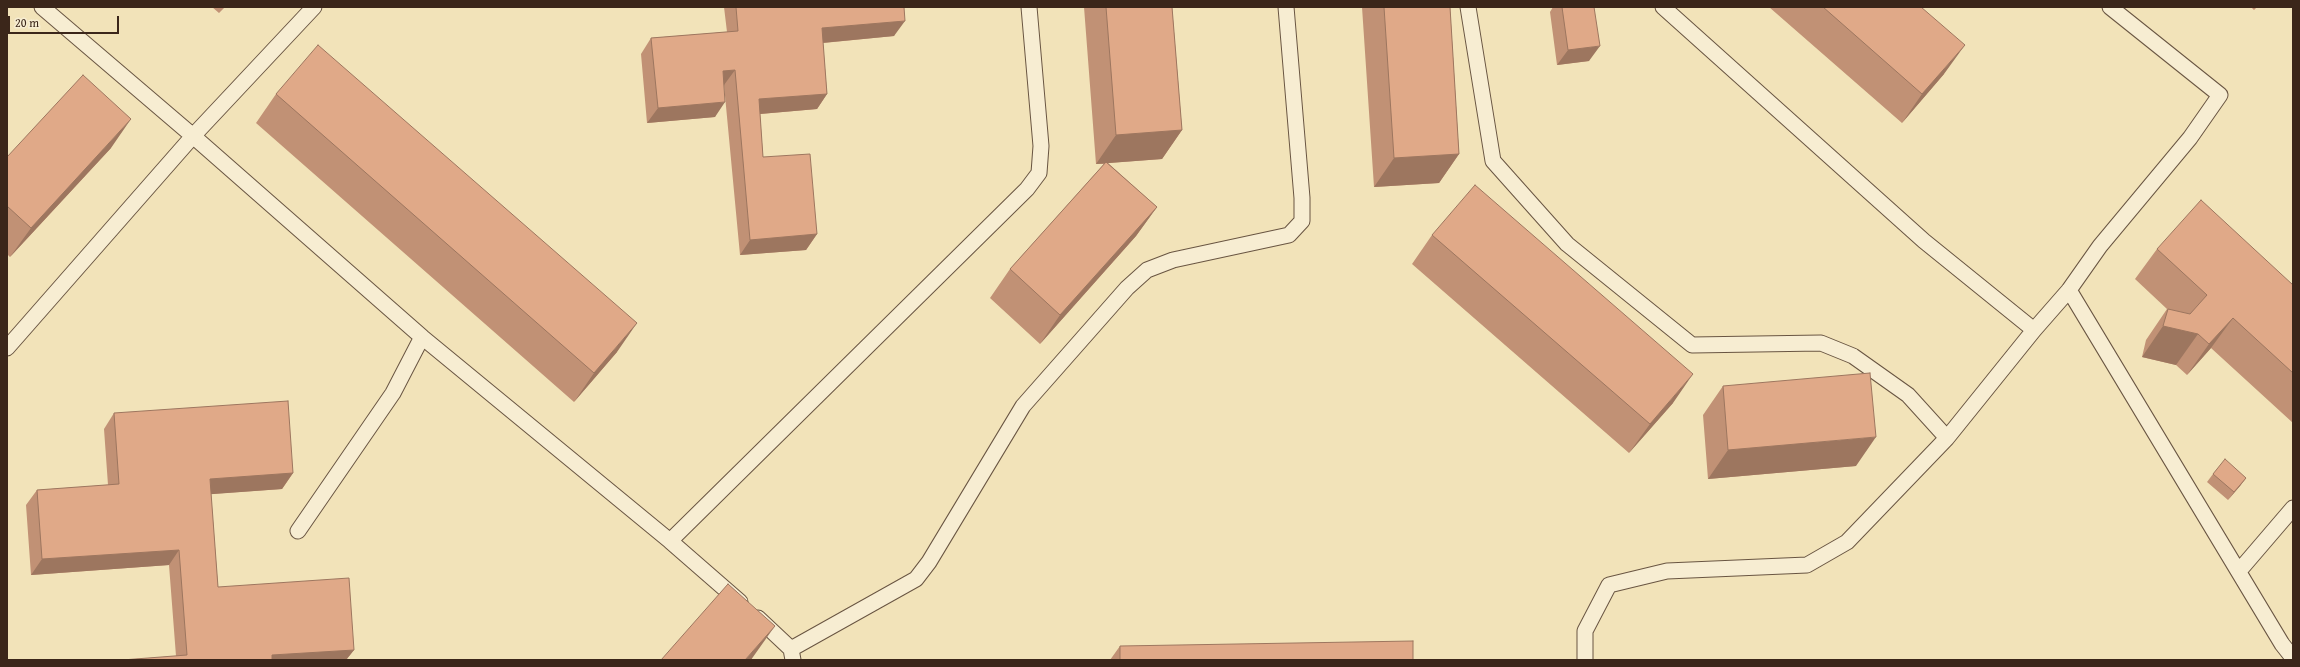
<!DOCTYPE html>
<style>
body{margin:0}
#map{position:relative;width:2300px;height:667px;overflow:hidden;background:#f2e3b9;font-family:"Gentium Book Plus",serif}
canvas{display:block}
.frame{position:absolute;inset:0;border:8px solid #3b261a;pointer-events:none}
.scale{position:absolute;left:8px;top:16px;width:111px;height:18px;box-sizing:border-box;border:2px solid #3b261a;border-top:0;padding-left:5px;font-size:12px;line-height:14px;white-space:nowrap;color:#3b261a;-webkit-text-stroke:3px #f7edd2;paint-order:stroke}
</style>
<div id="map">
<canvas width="2300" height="667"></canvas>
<div class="frame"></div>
<div class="scale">20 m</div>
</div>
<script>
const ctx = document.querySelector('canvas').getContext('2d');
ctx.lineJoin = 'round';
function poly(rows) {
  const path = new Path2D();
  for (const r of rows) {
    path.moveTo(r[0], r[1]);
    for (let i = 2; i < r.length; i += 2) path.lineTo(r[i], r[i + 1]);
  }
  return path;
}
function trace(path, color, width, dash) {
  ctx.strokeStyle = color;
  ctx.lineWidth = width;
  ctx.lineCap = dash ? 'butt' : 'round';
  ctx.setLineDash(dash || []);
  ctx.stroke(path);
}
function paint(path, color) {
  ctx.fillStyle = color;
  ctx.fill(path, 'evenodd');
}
const service = poly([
 [1468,7,1493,161,1567,244,1692,345,1821,343,1853,356,1908,395,1947,438],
 [1663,7,1924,241,2034,330],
 [2069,290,2282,644,2293,658],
 [422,337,670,541,740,602],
 [7,348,193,136,42,7],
 [298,531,393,393,422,337,193,136,314,7],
 [670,541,1027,189,1039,173,1041,146,1029,7],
 [2239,571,2293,508],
 [758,618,791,649,793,660],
 [791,649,916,579,929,562,1023,406,1127,288,1147,270,1173,260,1289,235,1302,221,1302,198,1286,7],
 [1585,660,1585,631,1609,585,1667,571,1807,565,1847,542,1947,438,2034,330,2069,290,2100,246,2190,138,2220,95,2110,7]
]);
const wall = poly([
 [212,7,225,7,219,13],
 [724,7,904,7,894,36,823,43,827,94,817,109,760,114,763,157,817,234,806,250,740,255,724,85,715,117,647,123,641,54,651,38,727,32],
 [1084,7,1172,7,1182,130,1162,159,1108,163,1157,207,1136,236,1040,344,990,298,1010,269,1104,164,1096,164],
 [1362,7,1450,7,1459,154,1439,183,1374,187],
 [1553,7,1594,7,1589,61,1557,65,1550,12],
 [1769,7,1921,7,1944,74,1902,123],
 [2251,7,2257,7,2254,10],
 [276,94,617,352,574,402,256,123],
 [111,148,10,257,7,254,7,157],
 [1432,235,1673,403,1629,453,1412,264],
 [2157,249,2293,285,2293,423,2211,348,2187,375,2176,365,2142,357,2146,340,2167,309,2135,279],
 [1723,386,1856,466,1708,479,1703,415],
 [114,413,293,473,282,489,211,494,218,587,354,650,346,660,122,660,176,656,169,565,31,575,26,505,37,490,108,485,104,429],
 [2213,474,2246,478,2240,486,2228,500,2207,482],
 [1120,646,1413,660,1110,660]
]);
const shadedWall = poly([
 [905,21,894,36,811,44,822,28],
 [1965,45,1944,74,1902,123,1922,94],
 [1600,46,1589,61,1557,65,1568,50],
 [735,70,724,85,712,86,723,71],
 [827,94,817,109,748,115,759,99],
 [725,102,715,117,647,123,658,108],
 [131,119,111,148,10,257,31,228],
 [1182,130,1162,159,1096,164,1116,135],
 [1459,154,1439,183,1374,187,1394,158],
 [1157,207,1136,236,1040,344,1060,315],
 [817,234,806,250,740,255,750,240],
 [2233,318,2211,348,2187,375,2209,344],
 [637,323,617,352,574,402,594,373],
 [2163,326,2198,334,2176,365,2142,357],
 [1693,374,1673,403,1629,453,1650,424],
 [1876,437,1856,466,1708,479,1728,450],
 [293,473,282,489,200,495,210,479],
 [2246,478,2240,486,2228,500,2234,492],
 [179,550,169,565,31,575,42,559],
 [775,626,753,657,751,660,745,660],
 [354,650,346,660,268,660,272,655]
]);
const building = poly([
 [736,7,904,7,905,21,822,28,827,94,759,99,763,157,810,154,817,234,750,240,735,70,723,71,725,102,658,108,651,38,738,31,736,7],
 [1106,7,1172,7,1182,130,1116,135,1106,7],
 [1384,7,1450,7,1459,154,1394,158,1384,7],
 [1562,7,1594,7,1600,46,1568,50,1562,7],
 [1823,7,1921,7,1965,45,1922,94,1823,7],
 [318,45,637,323,594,373,276,94,318,45],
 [83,75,131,119,31,228,7,206,7,157,83,75],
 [1106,162,1157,207,1060,315,1010,269,1106,162],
 [1475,185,1693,374,1650,424,1432,235,1475,185],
 [2201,200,2293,285,2293,373,2233,318,2209,344,2198,334,2163,326,2168,309,2190,314,2207,295,2157,249,2201,200],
 [1870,373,1876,437,1728,450,1723,386,1870,373],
 [288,401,293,473,210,479,218,587,349,578,354,650,272,655,272,660,122,660,187,655,179,550,42,559,37,490,119,484,114,413,288,401],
 [2225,459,2246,478,2234,492,2213,474,2225,459],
 [728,584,775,626,745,660,661,660,728,584],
 [1413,641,1413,660,1120,660,1120,646,1413,641]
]);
trace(service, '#695542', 17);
trace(service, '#f7edd2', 15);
paint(wall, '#c19175');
paint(shadedWall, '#9d765f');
paint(building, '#e0a988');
trace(building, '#9d765f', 1);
</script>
